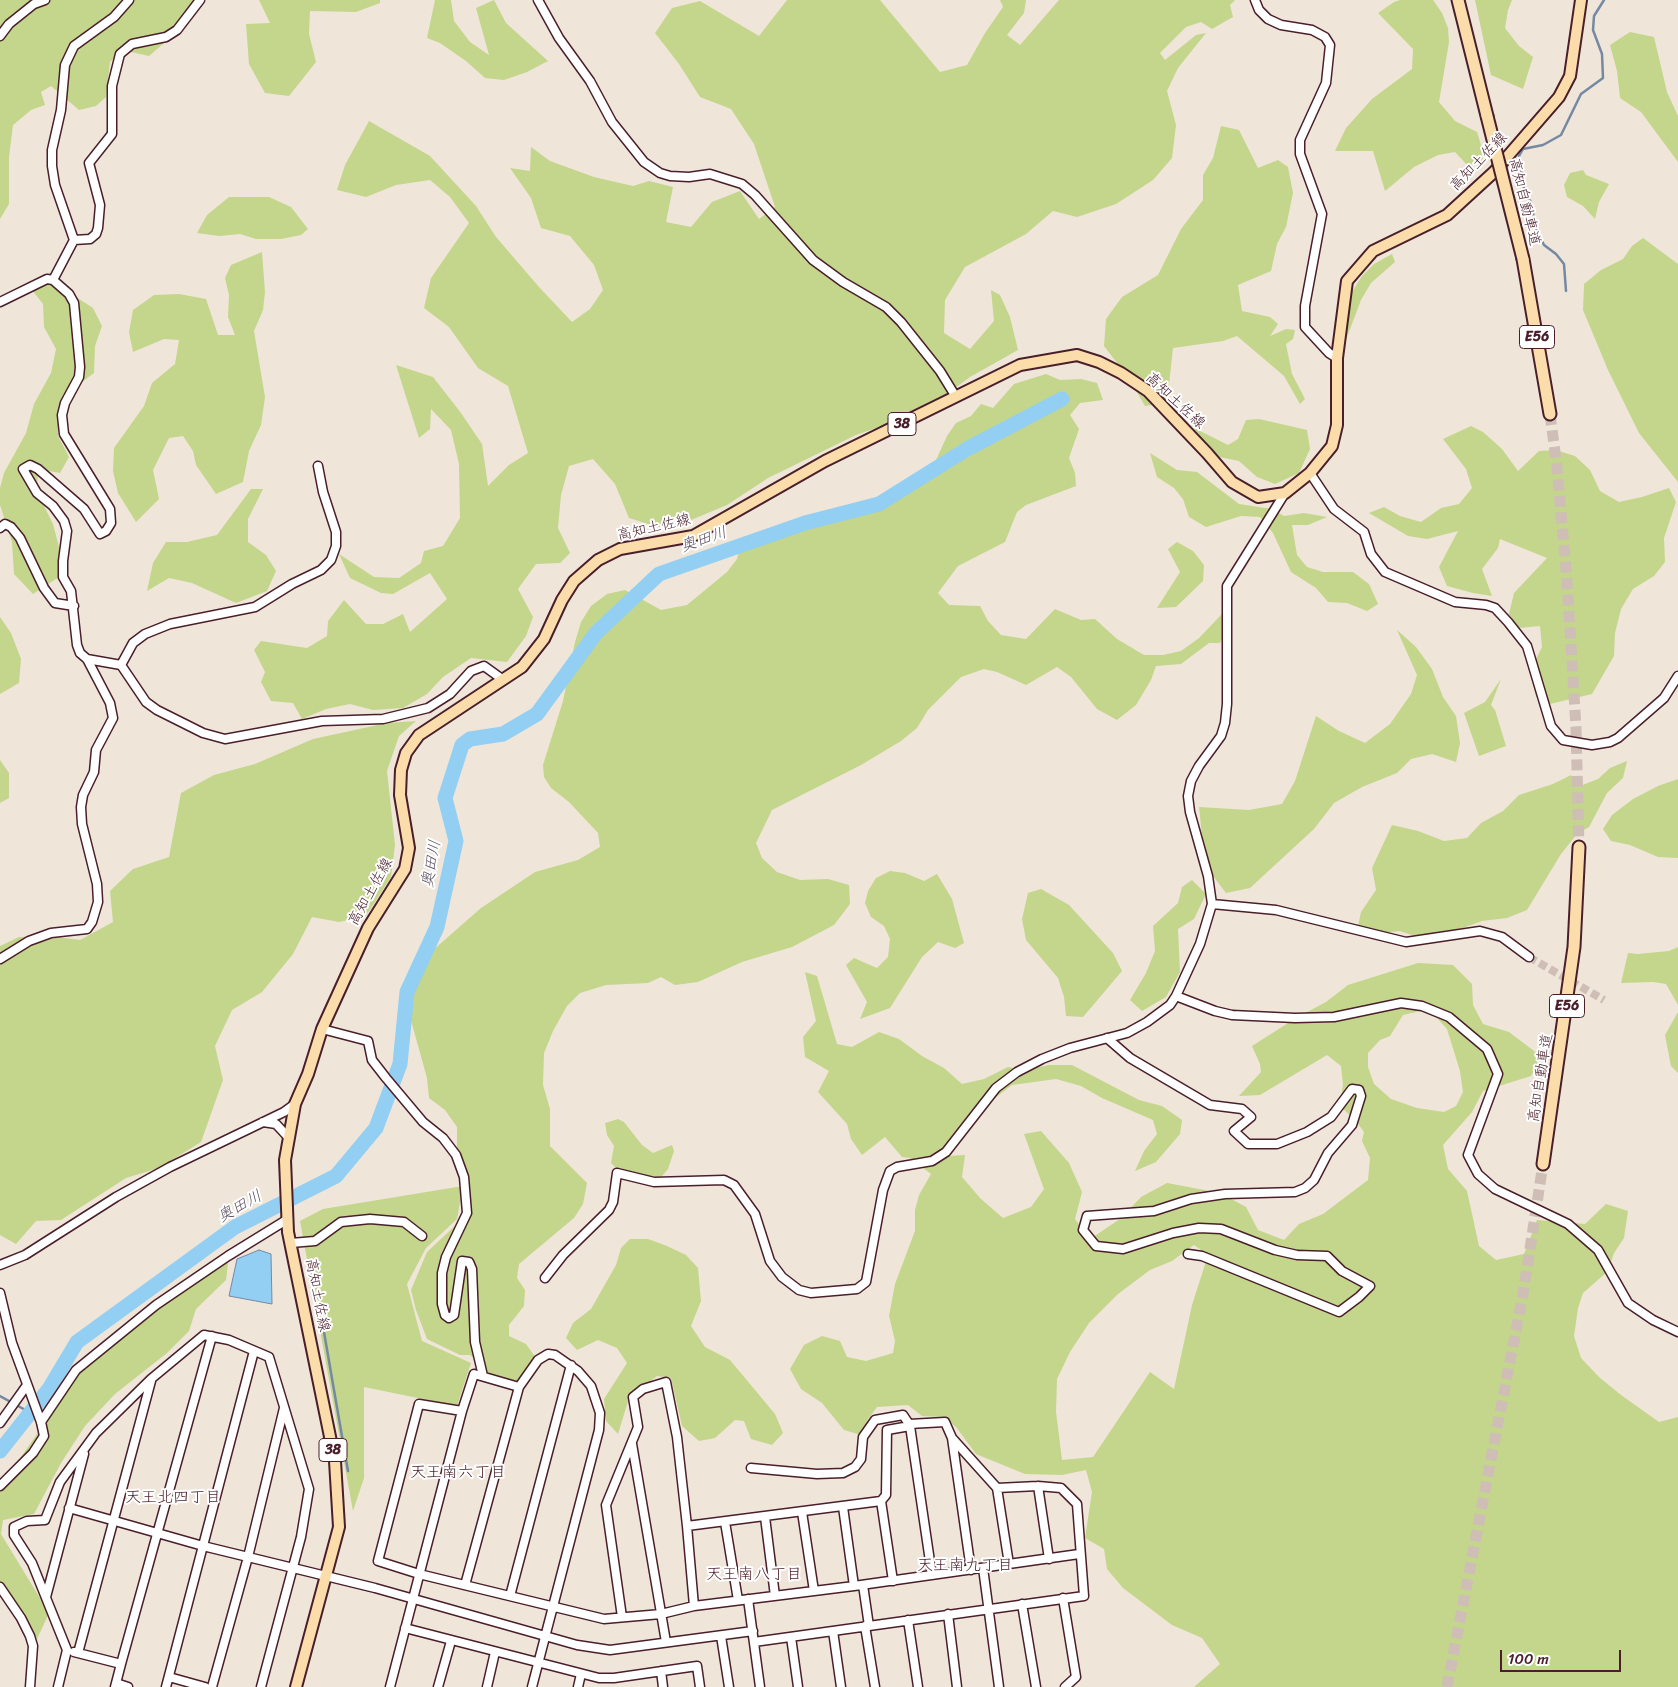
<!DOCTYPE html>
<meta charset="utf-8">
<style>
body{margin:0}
#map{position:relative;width:1678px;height:1687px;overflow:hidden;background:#efe6d9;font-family:Sriracha,sans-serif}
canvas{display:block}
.scale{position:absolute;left:1500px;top:1650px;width:121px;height:22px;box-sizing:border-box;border:2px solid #4a1f2b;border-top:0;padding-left:6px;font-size:15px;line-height:18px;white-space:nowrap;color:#4a1f2b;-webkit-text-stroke:4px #fff;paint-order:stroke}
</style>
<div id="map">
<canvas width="1678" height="1687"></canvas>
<div class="scale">100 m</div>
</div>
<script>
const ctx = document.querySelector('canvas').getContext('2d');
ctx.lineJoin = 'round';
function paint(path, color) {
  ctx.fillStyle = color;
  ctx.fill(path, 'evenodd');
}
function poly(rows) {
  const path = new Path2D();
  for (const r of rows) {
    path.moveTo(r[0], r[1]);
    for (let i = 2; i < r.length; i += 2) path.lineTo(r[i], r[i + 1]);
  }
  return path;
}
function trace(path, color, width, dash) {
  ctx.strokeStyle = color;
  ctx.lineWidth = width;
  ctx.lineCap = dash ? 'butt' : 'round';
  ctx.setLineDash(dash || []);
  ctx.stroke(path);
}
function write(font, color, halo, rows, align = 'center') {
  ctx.font = font + ' Sriracha,"Klee One",sans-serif';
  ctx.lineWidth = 4;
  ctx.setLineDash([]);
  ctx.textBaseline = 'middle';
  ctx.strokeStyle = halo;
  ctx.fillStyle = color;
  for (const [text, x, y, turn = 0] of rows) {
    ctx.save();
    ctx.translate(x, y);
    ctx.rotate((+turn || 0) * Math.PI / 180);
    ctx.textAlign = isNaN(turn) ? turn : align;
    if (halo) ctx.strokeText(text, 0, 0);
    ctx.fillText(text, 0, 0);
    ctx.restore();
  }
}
const green = poly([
 [0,0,195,0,170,38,149,56,122,50,110,62,106,97,96,106,79,110,51,86,41,92,45,105,31,110,13,125,9,157,9,204,0,219],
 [259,0,380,0,380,3,356,12,310,11,309,34,316,62,289,96,265,93,249,64,246,24,270,23],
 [435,0,451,0,454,21,470,42,489,55,476,8,494,0,506,23,548,61,527,72,504,80,485,78,466,61,440,43,427,38],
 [787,0,880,0,940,72,967,65,985,33,1003,7,1000,0,1026,0,1024,13,1007,35,1020,45,1059,0,1235,0,1230,5,1233,17,1212,29,1201,22,1186,27,1160,53,1165,60,1196,35,1206,33,1178,68,1167,91,1176,125,1172,158,1153,180,1116,204,1077,217,1053,211,1026,234,965,267,945,300,944,333,970,349,994,321,991,290,1000,295,1010,317,1018,350,970,377,924,411,856,435,768,478,727,505,667,530,629,518,615,484,593,459,569,466,561,495,558,528,570,553,560,563,536,564,518,589,533,617,526,636,507,662,471,658,443,677,427,694,403,708,373,710,350,704,326,709,302,719,293,703,271,701,261,682,265,672,254,650,261,641,307,648,327,636,328,621,344,600,366,624,383,624,403,614,410,632,447,599,430,573,393,594,381,593,350,578,339,554,374,577,399,578,421,563,424,551,443,546,460,518,459,464,451,430,431,409,430,429,419,438,396,365,433,377,461,413,482,444,488,486,509,465,528,453,508,386,478,368,449,327,424,308,431,278,469,223,450,197,430,180,396,185,366,197,337,190,345,165,369,121,430,156,476,206,496,237,539,287,572,322,590,309,603,290,594,265,570,236,541,228,531,198,510,168,530,171,531,147,550,161,594,177,633,186,649,181,673,187,666,222,691,227,712,202,740,191,759,219,775,207,754,144,731,109,700,97,679,64,655,33,672,8,700,1,759,36],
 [1400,0,1433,0,1442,13,1448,28,1449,42,1439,102,1455,121,1477,132,1486,161,1468,166,1455,152,1438,155,1414,167,1385,191,1373,151,1335,151,1346,128,1372,99,1412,69,1413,49,1378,13,1394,2],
 [1475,0,1512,0,1508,10,1505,28,1519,46,1533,57,1523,89,1491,75],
 [1630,32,1654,37,1667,92,1678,116,1678,162,1641,112,1620,98,1617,71,1610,45],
 [1221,126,1239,130,1258,168,1278,160,1288,167,1293,193,1286,227,1277,244,1271,271,1238,285,1242,311,1270,317,1278,324,1270,336,1286,329,1295,330,1293,339,1286,344,1292,374,1305,399,1300,404,1284,376,1237,336,1223,341,1173,348,1167,403,1145,406,1128,377,1104,346,1106,319,1122,297,1158,275,1181,229,1203,200,1203,175,1213,158],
 [1583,170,1586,175,1609,184,1599,202,1595,219,1583,206,1567,197,1564,185,1570,173],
 [229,197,269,197,291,207,308,229,301,235,281,239,256,239,240,234,219,236,197,233,207,215],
 [1643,238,1678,264,1678,482,1639,433,1608,370,1583,310,1584,284,1601,270,1623,259,1632,246],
 [262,252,265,292,263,310,254,331,265,397,261,425,249,451,243,482,216,494,196,465,193,451,183,436,169,438,153,470,159,499,136,522,118,493,113,471,114,448,144,406,152,383,175,364,179,340,164,339,133,352,129,332,133,310,154,295,179,294,206,299,218,335,235,335,228,317,229,295,225,278,231,265],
 [1392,254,1395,262,1371,283,1361,300,1344,345,1343,320,1352,292,1362,276,1374,264],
 [48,281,63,283,76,297,93,308,102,326,95,346,94,373,78,385,59,409,58,436,69,457,60,473,38,469,37,492,53,524,60,551,59,577,33,594,14,574,12,542,0,505,0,488,4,473,26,433,34,404,51,373,56,349,44,327,43,304,32,290],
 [1046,374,1060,380,1081,379,1097,383,1103,400,1080,403,1070,415,1079,429,1069,458,1075,473,1076,486,1026,505,1017,512,1005,542,958,566,938,593,949,605,980,606,988,621,1001,635,1026,639,1055,609,1081,620,1095,619,1117,639,1144,655,1163,655,1181,651,1199,638,1222,614,1224,634,1220,643,1209,643,1181,664,1156,666,1151,680,1136,705,1117,720,1097,709,1071,677,1057,667,1026,685,997,672,984,669,961,677,928,710,917,728,901,741,861,765,772,810,756,843,762,858,777,872,800,880,828,879,849,885,850,904,834,925,792,947,742,962,698,982,675,985,661,977,648,983,606,985,580,993,567,1006,553,1031,544,1053,543,1085,550,1109,550,1146,587,1183,583,1204,574,1218,519,1264,517,1278,525,1290,524,1306,509,1325,509,1336,526,1344,536,1358,516,1382,486,1374,483,1366,470,1355,460,1355,427,1339,416,1310,411,1290,427,1252,457,1224,469,1207,457,1168,457,1127,445,1110,429,1098,427,1078,407,1006,419,967,432,951,481,908,535,872,578,860,600,847,598,833,569,802,551,788,544,777,543,765,563,701,575,642,581,622,591,606,607,594,625,590,661,610,687,605,727,572,737,559,742,540,816,520,864,511,897,494,936,460,947,436,956,423,971,416,981,404,993,408,1014,384],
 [1259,419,1307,430,1310,449,1299,473,1275,484,1257,477,1239,461,1219,457,1196,441,1194,428,1228,445,1238,439,1246,420],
 [1471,426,1483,432,1502,449,1518,471,1539,451,1556,450,1575,456,1590,470,1600,491,1619,502,1642,497,1669,488,1676,502,1664,538,1665,562,1654,576,1633,589,1621,609,1615,633,1614,656,1592,694,1550,704,1536,697,1530,671,1542,647,1540,626,1519,628,1509,614,1514,593,1547,558,1500,539,1498,548,1482,569,1492,596,1473,593,1447,586,1439,567,1458,531,1427,539,1408,536,1369,513,1384,507,1400,516,1421,522,1441,508,1459,504,1472,488,1466,469,1443,439],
 [1150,453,1177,470,1197,472,1239,504,1272,509,1284,516,1304,513,1327,517,1308,525,1292,525,1297,555,1307,567,1323,572,1353,572,1369,584,1378,604,1367,611,1347,603,1328,602,1316,588,1291,572,1273,533,1260,517,1241,516,1206,527,1189,517,1183,499,1174,488,1157,477],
 [251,489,263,489,248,519,248,542,266,555,276,571,267,591,236,603,192,583,169,578,147,591,153,563,166,542,187,542,217,535],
 [1177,542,1193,551,1204,565,1203,581,1176,607,1157,608,1180,572,1168,549],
 [0,617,11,633,21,659,19,683,0,694],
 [1397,630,1416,647,1432,669,1443,697,1456,716,1460,743,1456,762,1432,754,1411,759,1397,773,1362,787,1334,803,1314,829,1250,888,1226,893,1210,872,1203,845,1199,807,1249,810,1282,804,1295,781,1316,716,1339,731,1365,743,1390,724,1411,694,1417,675],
 [1501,679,1491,705,1495,710,1506,746,1479,756,1464,713,1485,702],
 [416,721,399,736,387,771,395,845,391,877,366,916,339,922,312,917,293,954,262,992,232,1010,215,1046,223,1080,201,1142,159,1168,126,1178,61,1220,36,1221,16,1244,0,1235,0,946,19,937,49,936,80,940,113,922,110,891,133,869,169,857,181,793,214,775,255,764,313,739,387,723],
 [0,760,9,773,9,798,0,803],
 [1627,761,1623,778,1607,793,1589,827,1577,834,1561,854,1527,910,1507,918,1482,921,1449,933,1421,938,1400,931,1379,933,1357,931,1361,912,1376,890,1372,868,1392,825,1418,831,1444,841,1467,838,1481,823,1503,811,1519,795,1553,784,1571,775,1580,786,1598,779,1610,768],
 [1678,779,1678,858,1658,857,1630,845,1611,841,1603,829,1612,815,1633,799,1658,786],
 [890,871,905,873,924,881,937,874,952,899,964,943,955,948,938,942,922,957,890,1008,860,1019,867,1002,846,965,854,958,877,968,888,957,890,939,884,926,871,917,865,903,868,891,876,878],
 [1192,880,1206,894,1194,919,1178,929,1180,972,1166,997,1142,1011,1130,1000,1146,973,1155,951,1153,926,1178,903,1182,887],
 [1041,889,1069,905,1113,953,1122,971,1083,1017,1066,1016,1064,997,1058,978,1026,940,1022,919,1028,893],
 [1678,947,1678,1005,1666,984,1653,982,1621,983,1628,953,1638,954,1669,951],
 [1418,963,1453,965,1472,984,1473,1005,1483,1024,1509,1032,1542,1057,1531,1076,1483,1091,1472,1112,1443,1145,1448,1169,1467,1191,1479,1246,1496,1260,1524,1254,1537,1220,1585,1224,1606,1204,1628,1211,1624,1238,1614,1253,1608,1271,1583,1293,1578,1308,1574,1336,1581,1358,1599,1377,1621,1395,1659,1422,1678,1417,1678,1687,1194,1687,1220,1664,1202,1638,1172,1625,1123,1588,1107,1569,1104,1549,1085,1538,1092,1492,1086,1470,1062,1475,1025,1474,976,1454,956,1427,943,1417,922,1416,908,1405,877,1407,868,1419,861,1435,844,1430,822,1403,801,1389,790,1369,804,1345,822,1336,840,1341,847,1357,866,1361,893,1353,895,1341,889,1316,895,1284,915,1231,915,1210,919,1195,931,1174,910,1158,902,1157,885,1137,862,1155,851,1139,847,1124,818,1092,829,1071,805,1057,803,1037,816,1021,805,972,817,976,837,1044,852,1047,879,1032,899,1039,922,1056,944,1068,962,1084,984,1079,1008,1067,1025,1070,1049,1065,1072,1065,1139,1100,1162,1106,1182,1120,1180,1134,1156,1162,1135,1171,1144,1151,1157,1134,1153,1120,1102,1098,1081,1086,1056,1079,1012,1085,978,1111,963,1137,945,1146,947,1156,965,1155,962,1177,981,1199,1003,1218,1031,1207,1044,1189,1024,1134,1041,1131,1069,1163,1082,1192,1075,1219,1090,1239,1120,1219,1141,1197,1167,1183,1220,1193,1246,1207,1258,1230,1284,1240,1299,1224,1323,1214,1368,1180,1370,1158,1362,1141,1364,1132,1356,1121,1340,1106,1343,1084,1341,1066,1327,1055,1260,1095,1239,1096,1261,1072,1260,1064,1252,1046,1296,1018,1326,1002,1348,985],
 [1420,1011,1436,1017,1447,1029,1460,1071,1463,1092,1456,1106,1444,1112,1417,1108,1391,1099,1374,1084,1368,1067,1368,1053,1380,1040,1390,1036,1403,1015],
 [1194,1245,1208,1255,1192,1305,1174,1389,1150,1372,1093,1457,1062,1460,1056,1412,1057,1379,1070,1352,1089,1323,1118,1294,1150,1270,1172,1261],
 [1678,1012,1678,1073,1671,1066,1665,1035],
 [618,1119,624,1122,642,1145,653,1153,672,1145,674,1151,668,1169,657,1182,620,1172,611,1163,614,1146,607,1135,605,1123],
 [463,1186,457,1219,426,1248,407,1284,422,1341,471,1363,457,1406,364,1387,364,1478,353,1511,300,1221,323,1209],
 [630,1239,648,1239,667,1246,686,1255,698,1268,701,1301,691,1326,705,1347,730,1360,775,1414,783,1433,772,1445,751,1439,744,1421,735,1420,715,1438,699,1441,682,1426,671,1378,657,1376,629,1398,618,1434,606,1421,604,1399,627,1363,617,1348,598,1340,577,1350,566,1338,573,1323,591,1309,616,1265,621,1248],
 [228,1263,226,1280,196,1309,189,1331,167,1353,115,1394,85,1426,61,1463,34,1514,3,1520,1,1534,49,1613,37,1639,0,1588,0,1487,90,1358,110,1336,147,1307,204,1267]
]);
const water = poly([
 [259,1250,271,1254,272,1304,229,1296,237,1259,259,1250]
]);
const stream = poly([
 [1566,291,1564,264,1556,254,1544,245,1536,229,1531,202,1525,194,1519,156,1523,149,1543,145,1561,135,1581,94,1603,78,1602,54,1593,30,1594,16,1604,0],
 [320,1309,348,1471],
 [0,1396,29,1412]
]);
const river = poly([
 [0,1451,49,1389,77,1342,235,1227,336,1176,376,1128,400,1064,407,992,437,927,456,841,445,798,462,745,470,739,503,734,537,714,596,633,659,574,805,523,879,504,967,449,1062,399]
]);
const minorTunnel = poly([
 [1529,957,1604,1000]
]);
const highwayTunnel = poly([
 [1550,414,1557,467,1567,581,1576,728,1579,847],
 [1447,1687,1523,1294,1543,1164]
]);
const minor = poly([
 [538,0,559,38,590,81,612,122,644,162,660,173,670,176,689,177,710,174,742,184,755,195,813,260,843,282,886,307,901,322,940,371,956,397],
 [1255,0,1259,10,1268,19,1281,25,1312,30,1325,37,1330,45,1326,83,1300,140,1300,154,1322,214,1305,306,1305,327,1329,353,1337,358],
 [0,36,9,24,34,4,45,0],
 [74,240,90,239,96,234,98,228,100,205,89,163,112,134,112,86,120,54,132,44,166,37,177,30,200,0],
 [53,280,74,240,55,185,52,166,52,150,61,110,65,65,74,46,114,17,129,0],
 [0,302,47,279,53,280,69,294,74,303,80,367,79,377,65,403,62,415,64,434,110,509,111,523,106,531,100,534,84,509,38,469,30,465,23,469,37,493,53,506,64,521,67,531,63,561,63,577,71,591,77,645,80,653,87,659,110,703,113,718,96,750,94,772,83,795,81,807,82,824,97,884,98,902,92,922,87,929,51,933,29,941,0,959],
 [1310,473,1334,509,1364,532,1371,554,1385,572,1455,602,1486,605,1495,608,1508,622,1527,646,1551,726,1563,740,1592,745,1610,742,1618,738,1664,698,1678,676],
 [0,528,5,524,11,527,20,538,44,588,55,603,74,606],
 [87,659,121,665,146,702,157,710,203,733,225,739,322,721,383,719,428,708,450,694,471,671,484,666,502,679],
 [121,665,133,643,145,634,170,624,255,607,292,584,321,570,331,560,336,546,336,532,323,492,318,466],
 [1212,904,1276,910,1406,942,1480,931,1502,937,1529,957],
 [1176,996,1215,1011,1232,1015,1295,1018,1334,1017,1401,1003,1422,1006,1449,1017,1487,1049,1498,1074,1468,1155,1478,1174,1495,1189,1568,1224,1598,1250,1628,1303,1653,1320,1678,1332],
 [322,1029,368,1041,372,1060,386,1078,423,1122,443,1138,456,1155,464,1177,467,1213,446,1257,442,1273,442,1304,445,1315,449,1318,454,1315,462,1261,469,1262,472,1269,475,1342,483,1376],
 [1107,1038,1130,1058,1210,1105,1242,1109,1251,1117,1234,1131,1248,1144,1277,1144,1307,1132,1331,1117,1352,1089,1359,1090,1361,1096,1352,1125,1328,1153,1314,1180,1305,1188,1295,1192,1225,1194,1191,1199,1154,1211,1087,1216,1083,1230,1096,1246,1123,1249,1173,1233,1199,1228,1221,1229,1275,1250,1297,1255,1327,1256,1342,1271,1370,1286,1359,1297,1339,1312,1202,1256,1188,1254],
 [263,1122,276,1124,289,1138],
 [291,1243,315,1241,341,1222,370,1219,404,1222,422,1236],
 [0,1265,25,1255,116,1197,170,1167,284,1112,295,1104],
 [545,1278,563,1255,609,1210,613,1202,617,1173,654,1182,724,1180,734,1185,755,1214,770,1261,782,1277,799,1290,811,1293,857,1289,866,1282,883,1190,890,1171,897,1167,932,1161,946,1152,996,1088,1017,1072,1042,1059,1070,1048,1127,1033,1147,1022,1170,1005,1176,996,1200,944,1212,904,1208,876,1190,812,1188,796,1191,781,1199,766,1221,736,1225,723,1227,704,1227,586,1285,493],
 [0,1293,12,1343,41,1422,44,1436,33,1453,0,1486],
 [519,1387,474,1374,462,1411,419,1404,378,1561,419,1574,604,1619,661,1614,694,1606,854,1586,1079,1554],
 [41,1422,76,1370,156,1305,228,1256,288,1219],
 [0,1423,27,1385],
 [910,1426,932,1575],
 [632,1444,666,1642],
 [751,1468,817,1474,843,1473,855,1467,861,1459,863,1437,875,1420,903,1415,909,1424],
 [1038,1486,1049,1559],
 [997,1488,1009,1564],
 [881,1501,893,1581],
 [843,1507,854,1586],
 [69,1508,203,1546,375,1588,577,1645,610,1650,753,1631],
 [802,1512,814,1591],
 [765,1517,775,1596],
 [725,1522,738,1600],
 [687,1526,694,1606],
 [983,1568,999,1687],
 [465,1585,519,1387,538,1360,548,1354,555,1355,578,1371,591,1386,600,1413,599,1430,532,1687],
 [863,1585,869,1626],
 [0,1587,21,1618,30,1636,33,1646,30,1687],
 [510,1596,571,1365],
 [46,1597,84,1454],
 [1063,1598,1076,1677,1065,1687],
 [748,1599,760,1687],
 [1022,1604,1036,1687],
 [948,1614,957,1687],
 [622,1617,606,1505,638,1427,633,1397,643,1389,666,1382,677,1437,687,1526,881,1501,886,1495,887,1430,910,1426,909,1424,945,1422,952,1438,971,1570],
 [908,1620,918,1687],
 [865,1626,875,1687],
 [405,1628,599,1678,614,1678,697,1666,700,1687],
 [833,1631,841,1687],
 [721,1636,729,1687],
 [791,1637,798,1687],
 [754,1642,1084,1596,1077,1504,1061,1488,1038,1486,997,1488,952,1438],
 [74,1652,121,1664,115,1687],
 [78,1653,151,1381],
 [121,1664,212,1336],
 [661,1671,663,1687],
 [169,1677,205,1687],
 [116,1683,128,1687],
 [58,1687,67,1650,32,1563,14,1535,14,1527,27,1521,45,1520,60,1482,96,1433,151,1379,204,1335,229,1340,269,1357,309,1489,301,1537,261,1687],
 [166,1687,254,1351],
 [212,1687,248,1557,284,1408],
 [390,1687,462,1411],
 [438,1687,451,1641],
 [487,1687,495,1652],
 [578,1687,581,1674]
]);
const major = poly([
 [296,1687,339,1527,335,1461,288,1232,285,1160,295,1104,308,1074,322,1029,368,928,405,869,409,848,400,795,401,770,406,753,419,735,522,667,544,639,562,600,574,581,598,560,620,549,693,536,825,461,1020,365,1077,355,1099,362,1121,373,1148,391,1207,453,1232,482,1258,497,1285,493,1310,473,1332,446,1337,425,1337,358,1347,281,1373,251,1447,215,1494,172,1559,97,1570,76,1581,0]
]);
const highway = poly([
 [1458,0,1487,116],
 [1523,259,1550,414],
 [1543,1164,1574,947,1579,847]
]);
const highwayBridge = poly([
 [1487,116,1523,259]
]);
const shields = [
 [1537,337,35],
 [902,424,28],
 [1567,1006,35],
 [333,1450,28]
];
const shieldNames = [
 ["E56",1537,337],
 ["38",902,424],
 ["E56",1567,1006],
 ["38",333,1450]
];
const streetNames = [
 ["高知土佐線",1479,162,-46],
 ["高知自動車道",1524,202,76],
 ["高知土佐線",1175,401,43],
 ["高知土佐線",654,528,-13],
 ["高知土佐線",371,892,-61],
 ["高知自動車道",1541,1078,-81],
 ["高知土佐線",317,1295,79]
];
const waterNames = [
 ["奥田川",704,540,-19],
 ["奥田川",432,864,-80],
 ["奥田川",240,1207,-29]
];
const neighbourhoodNames = [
 ["天王南六丁目",458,1473],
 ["天王北四丁目",173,1498],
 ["天王南九丁目",965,1566],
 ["天王南八丁目",754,1575]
];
paint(green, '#c3d68b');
paint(water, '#92cff3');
trace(water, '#7589a3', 1);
trace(stream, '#7589a3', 2.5);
trace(river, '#92cff3', 15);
trace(minorTunnel, '#cebeb6', 8, [8, 4]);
trace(highwayTunnel, '#cebeb6', 11, [11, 5.5]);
trace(minor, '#4a1f2b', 11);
trace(major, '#4a1f2b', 14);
trace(highway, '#4a1f2b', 15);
trace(minor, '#fff', 8);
trace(major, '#fbddab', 10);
trace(highway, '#fbddab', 11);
trace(highwayBridge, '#4a1f2b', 15, []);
trace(highwayBridge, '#fbddab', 11);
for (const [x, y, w] of shields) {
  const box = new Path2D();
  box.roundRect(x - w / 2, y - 11.5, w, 23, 4);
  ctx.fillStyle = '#fff';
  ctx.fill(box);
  trace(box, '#4a1f2b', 1);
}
write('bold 14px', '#4a1f2b', null, shieldNames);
write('15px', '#4a1f2b', '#fff', streetNames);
write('italic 16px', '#605467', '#fff', waterNames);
write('16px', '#4a1f2b', '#fff', neighbourhoodNames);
</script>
